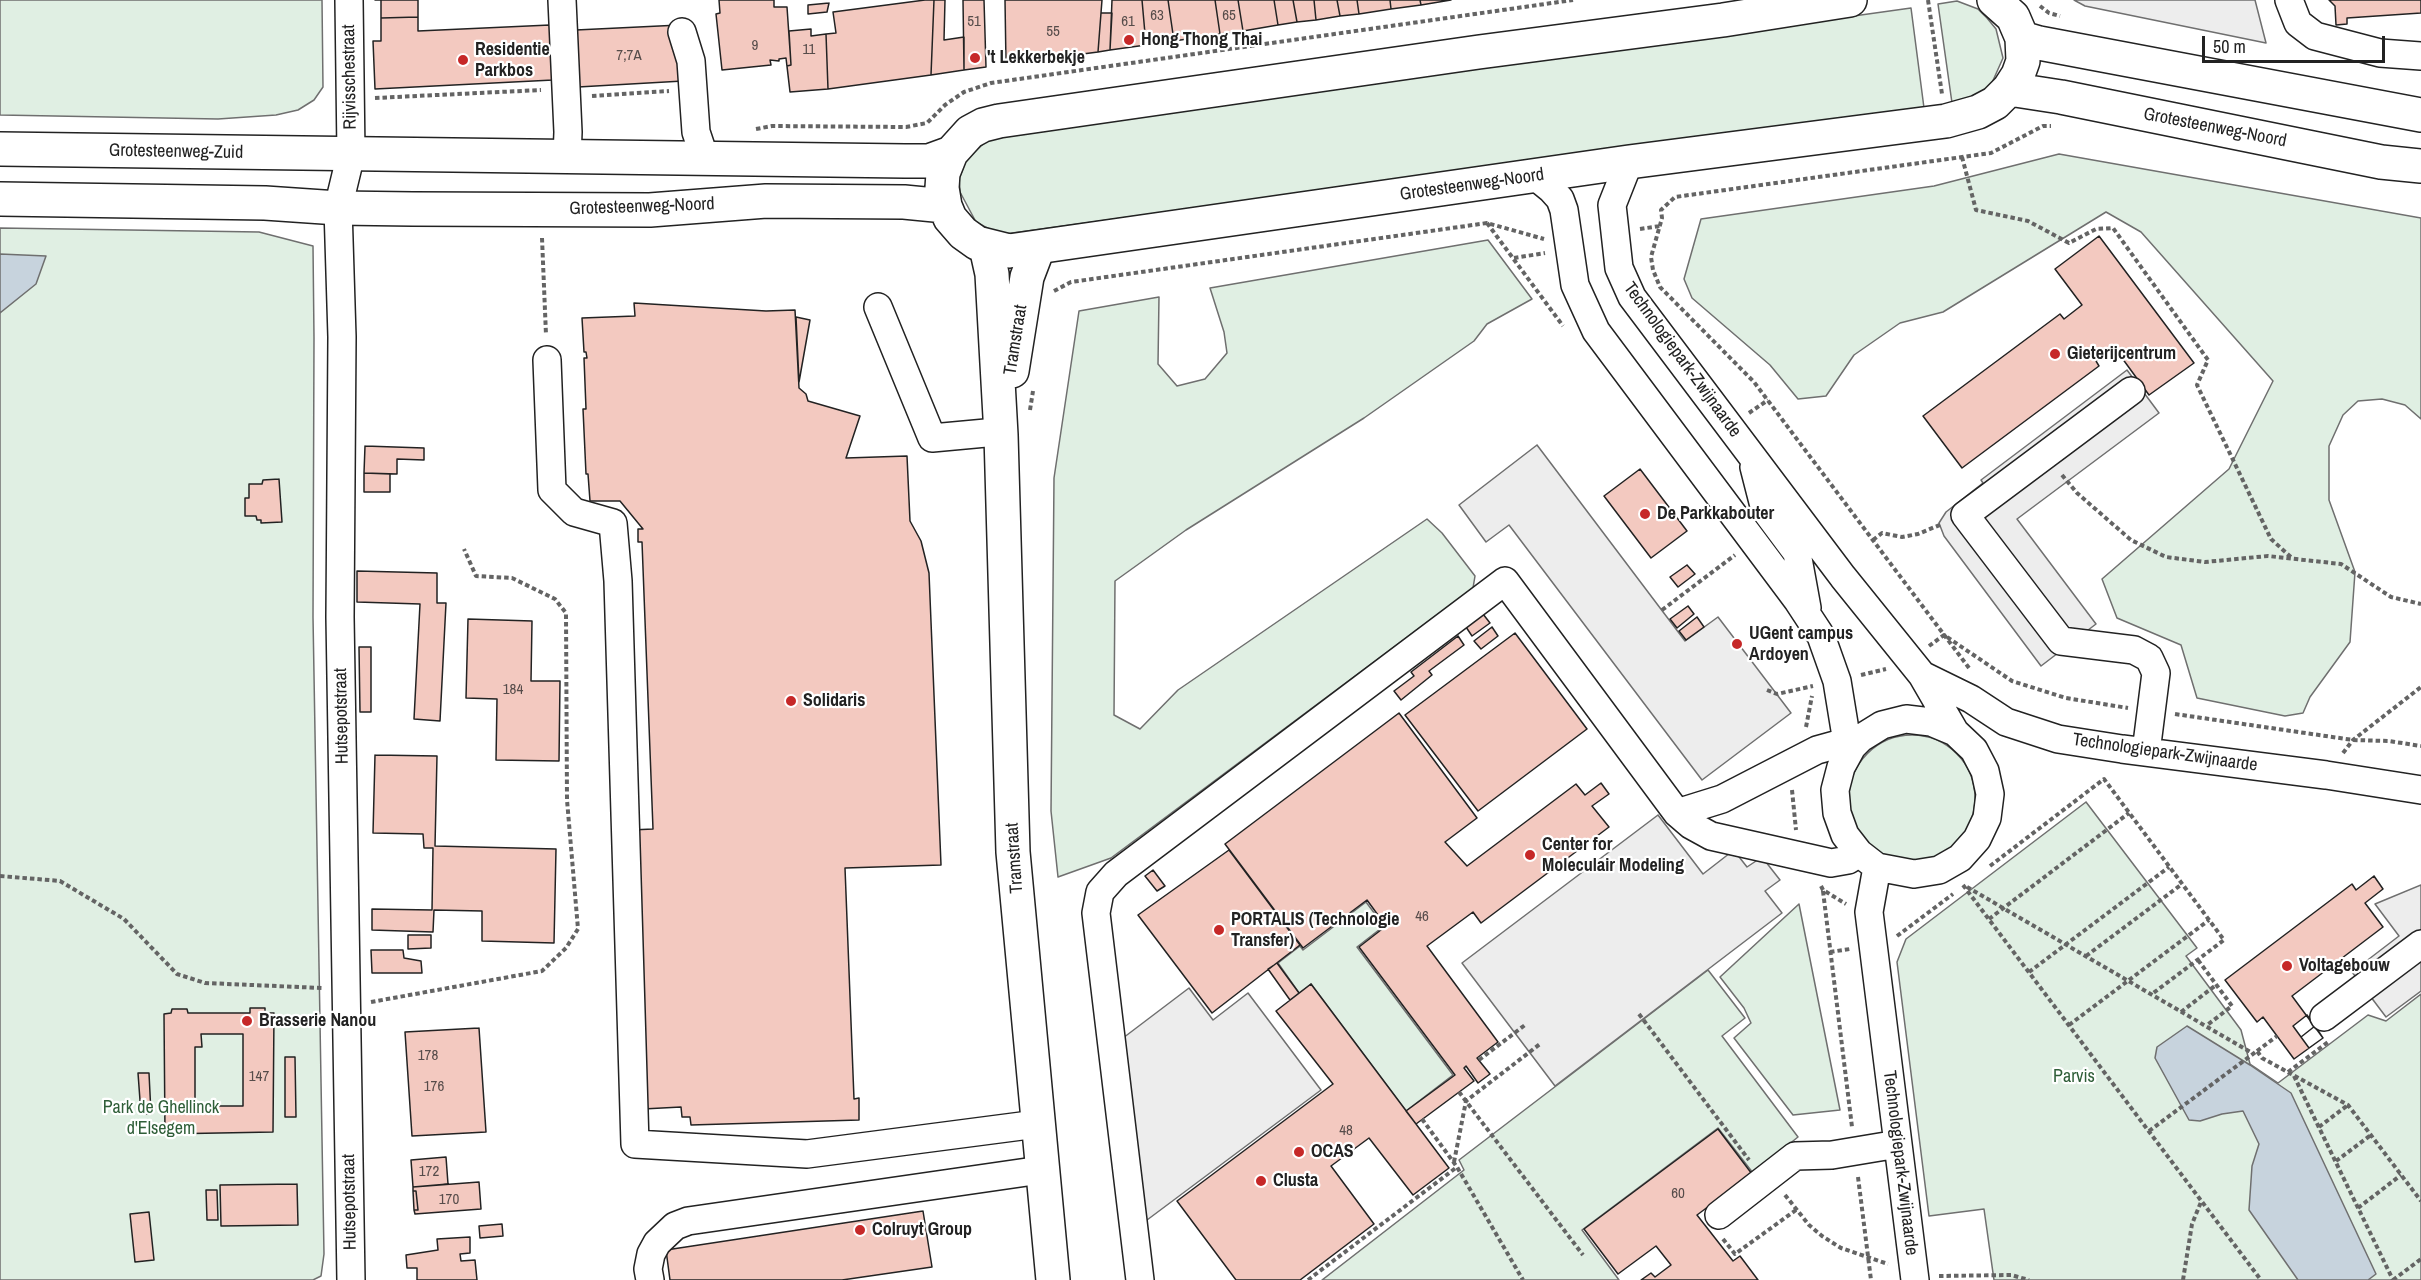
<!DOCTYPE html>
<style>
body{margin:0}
#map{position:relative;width:2421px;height:1280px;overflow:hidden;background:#fff;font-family:"Archivo Narrow",sans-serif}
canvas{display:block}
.scale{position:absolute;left:2202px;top:36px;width:183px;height:27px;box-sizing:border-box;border:3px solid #222;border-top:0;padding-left:8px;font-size:18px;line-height:21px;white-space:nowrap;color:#222;-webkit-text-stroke:4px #fff;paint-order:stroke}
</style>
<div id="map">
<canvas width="2421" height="1280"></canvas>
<div class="scale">50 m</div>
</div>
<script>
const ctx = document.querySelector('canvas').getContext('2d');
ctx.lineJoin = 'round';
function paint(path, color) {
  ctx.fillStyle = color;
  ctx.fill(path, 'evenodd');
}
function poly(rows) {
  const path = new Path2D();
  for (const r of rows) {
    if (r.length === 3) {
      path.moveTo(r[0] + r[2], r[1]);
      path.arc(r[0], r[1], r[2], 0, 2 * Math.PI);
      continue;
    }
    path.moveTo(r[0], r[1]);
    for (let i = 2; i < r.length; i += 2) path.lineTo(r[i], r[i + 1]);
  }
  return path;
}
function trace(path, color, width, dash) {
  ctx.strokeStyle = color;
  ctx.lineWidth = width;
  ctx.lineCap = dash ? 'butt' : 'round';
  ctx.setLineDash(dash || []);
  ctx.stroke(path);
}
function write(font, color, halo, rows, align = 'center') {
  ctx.font = font + ' "Archivo Narrow",sans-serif';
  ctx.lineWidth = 4.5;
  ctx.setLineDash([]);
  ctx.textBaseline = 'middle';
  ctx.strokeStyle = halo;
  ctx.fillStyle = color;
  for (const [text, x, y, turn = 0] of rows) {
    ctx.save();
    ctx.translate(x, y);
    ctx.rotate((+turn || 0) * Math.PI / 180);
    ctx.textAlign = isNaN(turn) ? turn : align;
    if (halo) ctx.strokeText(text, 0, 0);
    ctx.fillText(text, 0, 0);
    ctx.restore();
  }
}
const green = poly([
 [0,0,322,0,323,87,314,100,298,110,276,115,218,119,0,115,0,0],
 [1957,1,1978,9,1987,18,1996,29,2003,58,1991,85,1970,99,1952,103,1938,4,1957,1],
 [1911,8,1924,108,1005,234,991,230,976,222,960,192,959,179,967,158,988,140,1009,134,1911,8],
 [2059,154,2421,218,2421,419,2405,405,2382,399,2358,401,2343,415,2329,446,2329,500,2355,572,2350,642,2310,697,2303,713,2285,716,2197,698,2181,645,2117,618,2102,579,2229,469,2273,381,2141,232,2106,212,1943,312,1900,323,1854,355,1826,396,1798,399,1770,365,1692,298,1684,279,1701,219,1934,186,2059,154],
 [0,228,259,232,313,246,314,338,313,617,324,1254,321,1276,313,1280,0,1280,0,228],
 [1488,240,1532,299,1487,324,1474,341,1364,418,1186,530,1115,581,1114,715,1140,729,1178,690,1427,519,1442,533,1475,576,1473,588,1111,858,1058,877,1051,811,1054,478,1079,311,1159,297,1158,364,1177,386,1205,379,1227,353,1224,332,1210,288,1488,240],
 [1912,798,63],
 [2086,802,2197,948,2186,956,2241,1030,2250,1064,2278,1083,2368,1015,2386,1021,2421,994,2421,1280,1994,1280,1984,1209,1929,1216,1897,962,1906,939,2086,802],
 [1366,902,1384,926,1357,947,1453,1075,1406,1111,1311,984,1299,993,1278,963,1300,946,1303,950,1366,902],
 [1799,904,1840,1110,1793,1115,1734,1038,1751,1023,1744,1008,1720,977,1799,904],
 [1708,970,1745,1018,1722,1036,1798,1137,1753,1173,1718,1128,1582,1230,1619,1280,1322,1280,1464,1170,1459,1160,1708,970]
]);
const parking = poly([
 [2074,0,2255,0,2266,43,2085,6,2074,0],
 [2127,370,2159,413,2017,519,2096,624,2041,666,1944,536,1939,523,1946,512,1983,483,1981,480,2127,370],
 [1537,445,1685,641,1718,617,1791,713,1702,780,1509,525,1486,542,1459,505,1537,445],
 [1658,815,1703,874,1730,853,1736,853,1747,867,1762,857,1780,880,1765,891,1782,913,1555,1086,1462,963,1658,815],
 [2421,885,2421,991,2386,1017,2352,972,2399,936,2375,904,2421,885],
 [1189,988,1213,1020,1248,993,1321,1090,1143,1223,1123,1038,1189,988]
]);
const water = poly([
 [0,254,46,256,36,284,0,313,0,254],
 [2187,1026,2250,1065,2291,1093,2376,1274,2368,1280,2298,1280,2249,1210,2252,1166,2259,1144,2243,1111,2222,1114,2200,1121,2189,1120,2155,1058,2157,1047,2187,1026]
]);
const building = poly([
 [375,0,418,0,418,17,381,18,381,0,375,0],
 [719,0,774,0,774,7,787,7,791,65,787,66,790,92,786,58,779,59,779,61,770,60,771,65,722,70,716,14,720,13,719,0],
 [925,0,934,0,931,75,828,89,826,34,836,33,833,12,925,0],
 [934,0,945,0,944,40,964,37,964,70,931,75,934,0],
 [963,0,984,0,986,67,964,70,963,0],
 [1005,0,1102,0,1098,52,1006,64,1005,0],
 [1112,0,1142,0,1146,45,1110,50,1112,0],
 [1142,0,1168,0,1174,41,1146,45,1142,0],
 [1168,0,1215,0,1220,34,1174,41,1168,0],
 [1215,0,1238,0,1243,31,1220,34,1215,0],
 [1238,0,1274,0,1278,25,1243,31,1238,0],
 [1274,0,1293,0,1297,22,1278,25,1274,0],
 [1293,0,1314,0,1316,20,1297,22,1293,0],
 [1314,0,1337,0,1340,16,1316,20,1314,0],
 [1337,0,1357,0,1359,14,1340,16,1337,0],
 [1357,0,1390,0,1391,9,1359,14,1357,0],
 [1390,0,1420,0,1421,5,1391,9,1390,0],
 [1420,0,1451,0,1421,5,1420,0],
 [2421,0,2421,13,2347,18,2347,24,2336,25,2335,6,2329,0,2421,0],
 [829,3,827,12,808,14,808,5,829,3],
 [1101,13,1112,13,1110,50,1098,52,1101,13],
 [418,17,418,31,550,25,553,80,375,89,373,41,381,41,381,18,418,17],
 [680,25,683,81,578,87,576,30,680,25],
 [811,29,811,36,826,34,828,89,790,92,787,66,791,65,789,31,811,29],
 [2099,236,2194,363,2149,395,2114,347,2096,361,2099,366,1962,468,1923,416,2060,314,2064,319,2082,305,2055,269,2099,236],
 [634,303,766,311,795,310,799,388,806,394,808,401,860,416,846,458,907,456,910,521,921,541,929,573,941,865,845,868,854,1099,859,1098,859,1120,691,1125,690,1117,682,1117,681,1107,643,1109,631,830,653,829,642,542,638,542,638,529,643,529,620,501,590,501,588,474,586,474,583,409,586,409,584,358,587,358,586,352,584,352,582,318,635,316,634,303],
 [796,317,810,320,799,382,796,317],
 [365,446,424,448,424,460,397,459,397,474,364,473,365,446],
 [1640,469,1687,531,1651,558,1604,496,1640,469],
 [364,473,390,474,390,492,364,492,364,473],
 [279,479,282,522,261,523,261,520,257,520,256,516,245,516,245,498,249,498,249,484,262,484,263,480,279,479],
 [1687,565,1695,574,1678,587,1670,577,1687,565],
 [357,571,437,573,437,603,446,603,440,721,414,719,420,604,357,602,357,571],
 [1688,606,1694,614,1677,628,1670,619,1688,606],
 [1483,614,1490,623,1472,636,1466,627,1483,614],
 [1697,617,1704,627,1686,640,1679,631,1697,617],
 [468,619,532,621,531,681,560,681,559,761,496,760,497,699,466,698,468,619],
 [1492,627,1498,636,1481,649,1474,641,1492,627],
 [1515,633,1587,729,1478,811,1405,715,1515,633],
 [1458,636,1464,645,1429,671,1432,675,1401,700,1394,691,1414,676,1411,672,1458,636],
 [359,647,371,647,371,712,360,712,359,647],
 [1399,713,1477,818,1445,842,1467,866,1576,784,1585,795,1601,783,1609,794,1592,806,1609,827,1481,923,1473,912,1427,946,1498,1042,1477,1058,1490,1074,1478,1083,1466,1066,1464,1068,1474,1081,1416,1124,1406,1111,1455,1075,1359,947,1386,926,1367,900,1303,948,1225,844,1399,713],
 [375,755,437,756,435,846,556,849,554,943,482,941,482,911,434,910,433,932,372,930,372,909,432,910,433,848,424,848,423,834,373,833,375,755],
 [1229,850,1300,945,1212,1013,1138,915,1229,850],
 [1153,870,1165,886,1157,891,1145,876,1153,870],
 [2374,876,2383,889,2365,903,2383,927,2292,996,2323,1038,2294,1059,2263,1017,2257,1022,2225,980,2352,884,2356,890,2374,876],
 [408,935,431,935,431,948,408,949,408,935],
 [371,950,403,950,404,958,421,961,422,973,372,973,371,950],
 [1277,963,1299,993,1290,1000,1268,969,1277,963],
 [1311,984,1449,1168,1413,1195,1369,1138,1331,1166,1374,1224,1300,1280,1236,1280,1177,1201,1333,1084,1276,1011,1311,984],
 [250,1008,265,1008,265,1013,274,1013,273,1132,165,1134,164,1014,171,1013,172,1009,187,1009,188,1013,250,1013,250,1008],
 [201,1034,243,1034,243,1106,195,1106,195,1047,202,1047,201,1034],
 [2307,1015,2315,1026,2301,1037,2293,1026,2307,1015],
 [2315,1026,2323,1038,2309,1048,2301,1037,2315,1026],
 [479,1028,486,1132,412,1136,405,1032,479,1028],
 [285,1057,295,1057,296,1117,285,1117,285,1057],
 [138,1073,149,1073,151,1114,141,1114,138,1073],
 [1718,1129,1752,1174,1697,1215,1733,1261,1740,1256,1758,1280,1641,1280,1651,1273,1655,1277,1671,1265,1656,1246,1618,1274,1584,1229,1718,1129],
 [446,1157,448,1184,413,1187,411,1160,446,1157],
 [479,1182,481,1209,415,1214,414,1210,418,1210,416,1191,413,1191,413,1187,479,1182],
 [297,1184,298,1225,221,1226,220,1185,297,1184],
 [206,1190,217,1190,218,1220,207,1220,206,1190],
 [413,1191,416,1191,418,1210,414,1210,413,1191],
 [923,1211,932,1267,842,1280,670,1280,666,1250,923,1211],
 [149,1212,154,1260,135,1262,130,1214,149,1212],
 [502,1224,503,1236,480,1238,479,1226,502,1224],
 [470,1237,470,1253,460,1254,461,1261,475,1260,477,1280,417,1280,417,1268,407,1268,406,1255,438,1250,437,1239,470,1237]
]);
const path = poly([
 [1928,0,1942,94],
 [2040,6,2049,13,2060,16],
 [592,96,669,91],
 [375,98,541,90],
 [756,129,772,126,906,127,927,123,945,105,964,92,991,83,1573,0],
 [1962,157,1976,210,2028,221,2069,243,2096,229,2113,228,2208,360,2197,385,2271,539,2292,558],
 [1487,223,1563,326],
 [1640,229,1660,226],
 [542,238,546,335],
 [1514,258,1545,253],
 [1054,291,1071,282,1487,223,1544,239],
 [1030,410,1033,391],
 [1749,413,1768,400],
 [2062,475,2077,493,2131,540,2166,557,2205,562,2268,556,2341,564,2391,597,2421,604],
 [1873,540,1882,533,1902,537,1918,534,1942,524],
 [1662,610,1735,555],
 [1929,646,1944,635,2012,681,2066,698,2128,708],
 [1969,668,1754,382,1660,287,1653,270,1651,257,1662,218,1661,210,1675,197,1991,153,2043,126,2051,126],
 [1861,675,1886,669],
 [1767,690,1777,694,1813,686],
 [2175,714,2353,740,2389,741,2421,746],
 [1806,727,1812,696],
 [2343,753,2353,740,2421,687],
 [1792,790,1796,830],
 [1990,866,2104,779,2224,940,2152,994],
 [0,876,60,881,124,919,177,974,205,983,322,988],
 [1963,885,2261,1280],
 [1821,886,1823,890,1846,904],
 [1967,887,2252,1053],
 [1823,891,1852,1127],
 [1989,919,2129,813],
 [1897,936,1953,894],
 [1830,952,1850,949],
 [2086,956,2182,884],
 [2198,960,2232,1006,2206,1026],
 [2029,972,2169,867],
 [371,1002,542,971,566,948,578,929,567,800,566,613,555,599,512,578,476,576,464,549],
 [2181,1012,2216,985],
 [1639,1014,1749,1160],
 [2069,1025,2209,920],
 [2257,1051,2277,1036],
 [1479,1060,1525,1025],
 [2288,1072,2328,1042],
 [2294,1076,2393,1280],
 [1459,1092,1583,1255],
 [1422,1119,1457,1167,1523,1280],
 [2319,1127,2348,1105],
 [2149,1131,2257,1051,2262,1058,2348,1105,2421,1201],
 [2336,1161,2371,1135],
 [1454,1162,1466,1101,1540,1044],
 [1858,1177,1871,1280],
 [1785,1195,1809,1225,1822,1236,1841,1248,1888,1264],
 [2358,1208,2401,1175],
 [1723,1239,1735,1254,1796,1210],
 [1939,1276,2011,1275,2029,1280],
 [1308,1280,1457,1167],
 [2183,1280,2192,1224,2201,1202],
 [2393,1280,2421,1259]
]);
const minor = poly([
 [349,0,351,154,338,208,342,337,340,617,351,1280],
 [562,0,568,132,567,158],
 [2289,0,2298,23,2315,36,2380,53,2421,56],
 [682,32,691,61,696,132,705,159],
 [1629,162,1612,205,1619,268,1632,297,1843,577,1922,675,1955,732,1974,750,1985,771,1990,794,1987,818,1977,839,1960,858,1939,870,1914,874,1877,867,1859,853,1845,835,1837,813,1835,790,1841,767,1852,747,1861,738,1882,725,1906,719,1931,722,1955,732],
 [1535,176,1551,189,1560,199,1564,210,1575,285,1596,331,1798,601,1821,636,1837,681,1845,730,1852,747],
 [878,307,932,438,986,433,1001,435],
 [547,360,552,490,574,512,613,523,618,581,635,1144,807,1154,1037,1124],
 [2131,391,1965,515,2061,641,2134,650,2149,658,2156,673,2146,752],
 [1754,467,1765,510,1797,553,1807,608],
 [1922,675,1971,699,2006,722,2058,739,2122,749,2326,775,2421,790],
 [1677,813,1722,799,1817,750,1835,745,1852,747],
 [1877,867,1869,912,1915,1280],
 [2324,1017,2421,944],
 [1719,1215,1795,1156,1832,1155,1898,1144],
 [650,1280,648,1269,651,1254,657,1243,675,1226,688,1221,1041,1170],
 [1140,1280,1096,913,1100,892,1116,874,1505,581,1677,813,1691,825,1711,836,1831,863,1848,860,1859,853]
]);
const major = poly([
 [986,247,992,274,1001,435,1013,852,1053,1280],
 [1012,371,1027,277,1038,248]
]);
const highway = poly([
 [1850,0,1723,20,1479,52,999,121,983,125,970,132,951,153,943,173,942,188,945,206,950,218,963,233,977,243,1009,251,1629,162,1946,121,1978,112,1995,103,2009,89,2018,75,2023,61,2022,38,2013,17,1994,0],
 [2022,38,2039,43,2421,115],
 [2009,89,2061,97,2381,162,2421,166],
 [0,149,905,161,929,161,951,153],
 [0,199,265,203,338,208,413,209,650,210,766,201,904,202,945,206]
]);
const markers = [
 [1129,40,6,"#c62828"],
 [975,58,6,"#c62828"],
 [463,60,6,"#c62828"],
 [2055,354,6,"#c62828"],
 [1645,514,6,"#c62828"],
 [1737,644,6,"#c62828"],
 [791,701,6,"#c62828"],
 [1530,855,6,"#c62828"],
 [1219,930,6,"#c62828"],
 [2287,966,6,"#c62828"],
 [247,1021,6,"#c62828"],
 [1299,1152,6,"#c62828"],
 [1261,1181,6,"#c62828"],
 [860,1230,6,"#c62828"]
];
const numberNames = [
 ["63",1157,16],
 ["65",1229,16],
 ["51",974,22],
 ["61",1128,22],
 ["55",1053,32],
 ["9",755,46],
 ["11",809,50],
 ["7;7A",629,56],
 ["184",513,690],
 ["46",1422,917],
 ["178",428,1056],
 ["147",259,1077],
 ["176",434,1087],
 ["48",1346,1131],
 ["172",429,1172],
 ["60",1678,1194],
 ["170",449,1200]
];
const poiNames = [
 ["Hong Thong Thai",1141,40],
 ["Residentie",475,50],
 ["Parkbos",475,71],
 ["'t Lekkerbekje",987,58],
 ["Gieterijcentrum",2067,354],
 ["De Parkkabouter",1657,514],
 ["UGent campus",1749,634],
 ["Ardoyen",1749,655],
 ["Solidaris",803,701],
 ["Center for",1542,845],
 ["Moleculair Modeling",1542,866],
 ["PORTALIS (Technologie",1231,920],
 ["Transfer)",1231,941],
 ["Voltagebouw",2299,966],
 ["Brasserie Nanou",259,1021],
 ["OCAS",1311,1152],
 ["Clusta",1273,1181],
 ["Colruyt Group",872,1230]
];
const streetNames = [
 ["Rijvisschestraat",350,77,-91],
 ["Grotesteenweg-Noord",2215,128,11],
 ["Grotesteenweg-Zuid",176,152,1],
 ["Grotesteenweg-Noord",1472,185,-8],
 ["Grotesteenweg-Noord",642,207,-2],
 ["Tramstraat",1016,340,-81],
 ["Technologiepark-Zwijnaarde",1682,360,54],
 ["Hutsepotstraat",342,716,-91],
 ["Technologiepark-Zwijnaarde",2165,753,8],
 ["Tramstraat",1015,858,-94],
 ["Technologiepark-Zwijnaarde",1900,1163,83],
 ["Hutsepotstraat",350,1202,-91]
];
const parkNames = [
 ["Parvis",2074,1077],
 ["Park de Ghellinck",161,1108],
 ["d'Elsegem",161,1129]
];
paint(green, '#e0efe3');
trace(green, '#6f6f6f', 1.5);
paint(parking, '#ededed');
trace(parking, '#6f6f6f', 1.5);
paint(water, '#c7d3dd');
trace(water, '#6f6f6f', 1.5);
paint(building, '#f3c9c0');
trace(building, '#222', 1.5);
trace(minor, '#222', 30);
trace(major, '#222', 36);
trace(highway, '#222', 36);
trace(path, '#646464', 4, [4.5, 3]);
trace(minor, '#fff', 27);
trace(major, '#fff', 33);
trace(highway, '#fff', 33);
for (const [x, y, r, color] of markers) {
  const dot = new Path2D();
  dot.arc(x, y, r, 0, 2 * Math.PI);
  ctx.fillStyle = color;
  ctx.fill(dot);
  trace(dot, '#fff', 2);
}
write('15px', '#564c4a', null, numberNames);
write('bold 18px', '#222', '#fff', poiNames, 'left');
write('18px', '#222', '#fff', streetNames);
write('18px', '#2f5e38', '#fff', parkNames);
</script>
